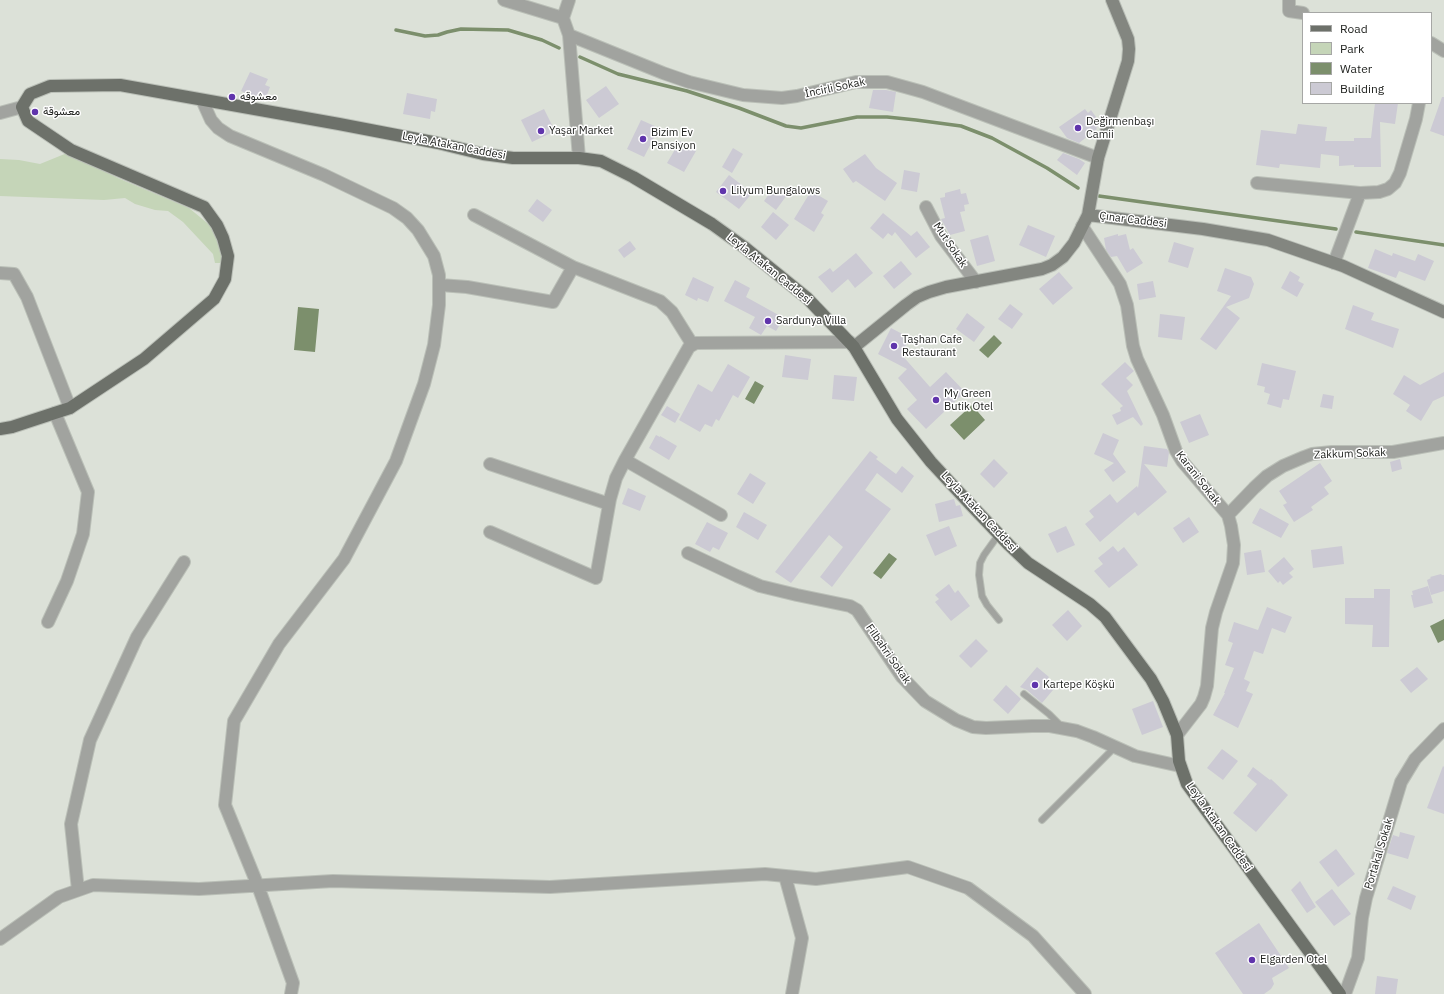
<!DOCTYPE html>
<meta charset="utf-8">
<style>
body{margin:0}
#map{position:relative;width:1444px;height:994px;overflow:hidden;background:#dce1d8;font-family:"IBM Plex Sans",sans-serif}
canvas{display:block}
.legend{position:absolute;left:1302px;top:12px;width:130px;height:92px;box-sizing:border-box;background:#fff;border:1px solid #a6a7a5;margin:0;padding:5px 7px;list-style:none;font-size:12px;color:#20221f}
.legend li{display:flex;align-items:center;gap:8px;height:20px}
.legend b{width:20px;border:1px solid #a6a7a5}
</style>
<div id="map">
<canvas width="1444" height="994"></canvas>
<ul class="legend">
<li><b style="height:5px;background:#6d716a"></b>Road</li>
<li><b style="height:11px;background:#c5d5b8"></b>Park</li>
<li><b style="height:11px;background:#7c8f6c"></b>Water</li>
<li><b style="height:11px;background:#cccad4"></b>Building</li>
</ul>
</div>
<script>
const ctx = document.querySelector('canvas').getContext('2d');
ctx.lineJoin = 'round';
function paint(path, color) {
  ctx.fillStyle = color;
  ctx.fill(path, 'evenodd');
}
function poly(rows) {
  const path = new Path2D();
  for (const r of rows) {
    path.moveTo(r[0], r[1]);
    for (let i = 2; i < r.length; i += 2) path.lineTo(r[i], r[i + 1]);
  }
  return path;
}
function trace(path, color, width, dash) {
  ctx.strokeStyle = color;
  ctx.lineWidth = width;
  ctx.lineCap = dash ? 'butt' : 'round';
  ctx.setLineDash(dash || []);
  ctx.stroke(path);
}
function write(font, color, halo, rows, align = 'center') {
  ctx.font = font + ' "IBM Plex Sans",Vazirmatn,sans-serif';
  ctx.lineWidth = 3;
  ctx.setLineDash([]);
  ctx.textBaseline = 'middle';
  ctx.strokeStyle = halo;
  ctx.fillStyle = color;
  for (const [text, x, y, turn = 0] of rows) {
    ctx.save();
    ctx.translate(x, y);
    ctx.rotate((+turn || 0) * Math.PI / 180);
    ctx.textAlign = isNaN(turn) ? turn : align;
    if (halo) ctx.strokeText(text, 0, 0);
    ctx.fillText(text, 0, 0);
    ctx.restore();
  }
}
const green = poly([
 [67,153,120,179,189,208,212,227,222,251,222,263,215,263,213,254,183,222,168,211,155,210,135,204,125,198,104,200,0,196,0,159,19,160,40,164]
]);
const water = poly([
 [298,307,319,309,315,352,294,350],
 [994,335,1002,343,988,358,979,350],
 [755,381,764,386,754,404,745,399],
 [972,405,985,420,964,440,950,425],
 [889,553,897,559,881,579,873,573],
 [1444,619,1444,640,1438,643,1430,626]
]);
const stream = poly([
 [396,30,425,36,438,35,447,32,461,29,508,30,542,40,559,48],
 [580,57,618,74,687,91,739,108,786,126,801,128,857,117,887,117,916,120,961,126,992,138,1047,168,1078,188],
 [1099,196,1336,229],
 [1356,232,1444,245]
]);
const building = poly([
 [250,72,268,79,265,85,270,87,265,100,260,97,259,99,241,91],
 [606,86,619,104,599,118,586,100],
 [873,90,886,90,896,92,893,112,869,108],
 [407,93,437,99,435,112,431,111,430,119,403,114],
 [1442,97,1444,97,1444,136,1430,131],
 [1375,103,1398,103,1395,124,1380,122,1381,167,1354,167,1354,165,1339,166,1339,156,1321,154,1320,168,1280,164,1279,168,1256,165,1261,130,1296,134,1298,124,1327,127,1325,141,1354,141,1354,138,1371,138],
 [544,109,555,131,532,142,521,120],
 [1085,109,1088,113,1091,110,1101,124,1096,128,1097,129,1079,143,1067,138,1059,127],
 [641,120,659,128,644,157,627,149],
 [680,141,696,151,684,172,667,163],
 [733,148,743,154,732,173,722,167],
 [1063,153,1079,159,1085,163,1077,175,1057,160],
 [865,154,876,168,897,183,885,201,856,181,853,183,843,169],
 [904,170,920,173,917,192,901,189],
 [729,175,752,193,739,209,716,192],
 [774,187,787,195,776,210,764,201],
 [960,189,961,194,966,193,969,204,964,205,965,211,960,212,965,231,950,235,941,219,945,218,940,198,945,197,945,193],
 [811,191,828,201,821,213,824,215,814,232,794,219],
 [537,199,552,210,543,222,528,211],
 [773,212,789,225,776,240,761,227],
 [883,213,911,236,917,231,930,247,916,258,895,232,892,236,888,233,883,239,870,228],
 [1028,225,1055,236,1046,257,1019,245],
 [1118,234,1118,236,1126,234,1130,250,1133,248,1143,263,1127,273,1117,256,1111,257,1106,250,1104,238],
 [988,235,995,261,977,266,970,240],
 [630,241,636,249,624,258,618,250],
 [1174,242,1194,248,1188,268,1168,262],
 [1375,249,1392,256,1393,253,1415,261,1418,254,1434,261,1425,281,1399,271,1396,278,1368,268],
 [856,253,873,273,855,288,848,279,832,293,818,277,830,268,833,272],
 [901,261,912,274,894,289,883,276],
 [1225,268,1251,277,1254,284,1249,298,1226,307,1240,318,1216,350,1200,339,1231,296,1217,291],
 [1290,271,1300,277,1298,281,1304,284,1297,297,1281,288],
 [1059,272,1073,288,1053,305,1039,289],
 [693,277,714,287,708,302,698,298,697,301,685,295],
 [735,280,750,288,746,297,784,318,776,331,767,326,761,335,749,328,755,317,724,301],
 [1153,281,1156,297,1139,300,1137,284],
 [1010,304,1023,314,1012,329,998,319],
 [1353,305,1374,313,1371,320,1399,329,1393,348,1345,329],
 [967,313,985,327,974,342,956,329],
 [1160,314,1185,317,1182,340,1158,337],
 [891,328,910,338,901,354,930,387,946,372,965,392,926,429,907,409,917,400,898,378,907,369,878,354],
 [785,355,811,359,808,380,782,377],
 [1125,362,1134,371,1126,378,1133,385,1127,391,1143,424,1141,426,1133,417,1117,425,1112,415,1121,411,1120,408,1123,406,1101,384],
 [1262,363,1296,371,1289,400,1283,399,1281,408,1267,404,1270,394,1264,392,1265,387,1257,385],
 [728,364,750,377,738,398,733,395,719,421,716,419,712,427,705,424,700,432,679,420,698,384,712,392],
 [1444,372,1444,396,1433,401,1421,421,1406,411,1410,405,1393,394,1404,375,1420,385],
 [834,375,857,377,854,401,832,399],
 [1323,394,1334,396,1332,409,1320,407],
 [667,406,680,414,675,423,661,415],
 [1200,414,1209,435,1189,443,1180,422],
 [1103,433,1119,440,1113,454,1126,472,1113,482,1104,470,1114,463,1094,454],
 [656,435,660,437,660,436,677,446,669,460,649,448],
 [1144,446,1167,449,1169,452,1167,467,1144,464,1167,492,1138,516,1135,512,1100,542,1085,524,1094,517,1089,511,1110,494,1117,503,1137,486,1138,488],
 [870,451,878,457,876,459,896,474,902,466,914,476,902,493,877,473,865,490,891,509,832,587,820,577,843,547,829,535,791,583,775,572],
 [994,459,1008,473,994,488,980,474],
 [1400,459,1402,469,1392,472,1390,462],
 [1320,463,1332,481,1324,487,1329,494,1311,507,1313,510,1294,522,1283,505,1287,503,1279,491],
 [750,473,766,483,753,504,737,494],
 [628,488,646,496,640,511,622,504],
 [954,499,956,506,960,505,963,516,939,522,935,504],
 [1260,508,1289,524,1281,538,1252,523],
 [744,512,767,525,758,540,736,527],
 [1189,517,1199,532,1183,543,1173,528],
 [707,522,728,533,719,550,713,547,710,552,695,544],
 [949,526,957,546,935,556,926,535],
 [1066,526,1075,545,1057,553,1048,534],
 [1113,546,1118,552,1124,547,1138,565,1109,588,1094,571,1103,564,1098,558],
 [1342,546,1344,564,1313,568,1311,550],
 [1261,550,1265,572,1247,575,1244,553],
 [1284,557,1294,569,1289,573,1293,577,1283,585,1280,581,1278,583,1268,571],
 [1441,574,1442,575,1444,575,1444,591,1431,595,1427,580,1431,578,1430,577],
 [949,584,955,593,958,590,970,606,951,621,935,602,939,599,935,595],
 [1428,586,1433,603,1414,608,1411,595,1413,595,1412,591],
 [1374,589,1390,589,1389,647,1372,647,1373,625,1345,624,1345,598,1374,598],
 [1267,607,1292,617,1285,633,1272,628,1263,654,1254,651,1244,679,1250,682,1246,691,1253,694,1238,728,1213,715,1225,693,1224,693,1234,668,1225,665,1233,643,1228,641,1234,622,1258,630],
 [1068,610,1082,626,1067,641,1052,625],
 [976,639,988,651,971,668,959,656],
 [1037,667,1049,677,1045,683,1053,690,1042,703,1027,690,1020,687],
 [1417,667,1428,679,1411,693,1400,680],
 [1006,685,1021,699,1008,714,993,700],
 [1153,701,1163,727,1142,735,1132,709],
 [1222,749,1238,761,1223,780,1207,768],
 [1443,766,1444,767,1444,814,1427,808],
 [1253,767,1270,780,1271,779,1288,795,1256,832,1233,813,1257,784,1247,776],
 [1400,832,1415,836,1408,859,1387,853,1393,835,1399,837],
 [1336,849,1355,874,1338,887,1319,862],
 [1300,881,1316,907,1307,913,1291,890],
 [1393,886,1416,896,1411,910,1387,899],
 [1332,889,1351,914,1334,926,1315,902],
 [1259,923,1289,968,1272,978,1274,984,1271,989,1264,994,1243,994,1215,953],
 [1377,976,1398,979,1396,994,1375,994]
]);
const lane = poly([
 [999,620,987,605,982,596,979,575,980,563,984,555,999,534],
 [1024,694,1049,714,1062,727],
 [1042,820,1115,747]
]);
const street = poly([
 [504,0,563,18,569,35,579,158],
 [1289,0,1289,11,1303,13],
 [563,18,569,0],
 [569,35,663,73,689,82,743,95,782,98,797,96,856,82,887,82,923,92,1098,158],
 [1431,43,1444,51],
 [202,100,211,120,218,128,230,136,324,175,393,208,407,218,418,230,434,256,439,275,439,305,434,345,424,384,396,461,344,559,279,644,234,721,225,805,258,886,293,983,291,994],
 [0,113,22,107],
 [1257,183,1360,193,1334,263],
 [1360,193,1379,192,1388,189,1395,183,1400,173,1416,119,1419,103],
 [926,207,941,236,976,282],
 [474,215,573,267],
 [1082,226,1120,284,1127,305,1133,346,1137,359,1163,415,1176,451,1182,461,1228,515,1231,526,1234,545,1233,563,1216,612,1212,628,1207,686,1204,697,1201,704,1177,735],
 [0,273,14,274,27,297,70,408],
 [440,285,467,287,553,302,573,267,660,301,672,312,692,344],
 [625,460,721,515],
 [490,464,609,504],
 [1228,515,1254,488,1267,476,1283,466,1304,457,1312,454,1332,452,1393,452,1444,443],
 [490,532,596,578,610,499,616,478,625,460,689,347,696,343,850,342],
 [688,553,737,576,760,586,797,595,850,606,857,610,902,677,925,701,956,720,973,727,986,728,1032,726,1050,726,1077,731,1093,737,1135,756,1180,766],
 [48,622,67,581,83,534,88,492,55,413],
 [785,876,802,938,792,994],
 [78,890,71,824,90,740,137,637,184,562],
 [0,939,59,897,93,885,199,889,333,881,550,887,765,874,816,879,908,867,968,888,1033,936,1085,994],
 [1345,994,1358,958,1362,918,1366,898,1401,782,1415,759,1444,729]
]);
const secondary = poly([
 [1088,215,1203,229,1268,240,1343,266,1444,312],
 [854,347,906,305,917,297,929,292,946,287,1042,269,1052,265,1063,257,1074,243,1088,215,1098,158,1128,61,1129,49,1128,39,1112,0]
]);
const primary = poly([
 [0,429,12,427,70,408,144,359,214,299,225,279,228,256,223,238,217,225,204,207,71,150,28,121,22,107,30,94,50,86,120,85,339,124,438,143,483,154,513,158,579,158,601,161,633,177,712,224,744,247,807,298,854,347,897,419,931,462,970,504,1009,545,1028,563,1090,604,1105,617,1151,679,1163,701,1177,735,1179,761,1187,784,1340,994]
]);
const markers = [
 [232,97,4,"#6034ac"],
 [35,112,4,"#6034ac"],
 [1078,128,4,"#6034ac"],
 [541,131,4,"#6034ac"],
 [643,139,4,"#6034ac"],
 [723,191,4,"#6034ac"],
 [768,321,4,"#6034ac"],
 [894,346,4,"#6034ac"],
 [936,400,4,"#6034ac"],
 [1035,685,4,"#6034ac"],
 [1252,960,4,"#6034ac"]
];
const streetNames = [
 ["İncirli Sokak",835,88,-12],
 ["Leyla Atakan Caddesi",454,146,11],
 ["Çınar Caddesi",1133,220,7],
 ["Mut Sokak",950,245,56],
 ["Leyla Atakan Caddesi",769,269,39],
 ["Zakkum Sokak",1350,454,-2],
 ["Karani Sokak",1198,478,52],
 ["Leyla Atakan Caddesi",979,512,47],
 ["Filbahri Sokak",888,654,55],
 ["Leyla Atakan Caddesi",1219,827,55],
 ["Portakal Sokak",1379,854,-73]
];
const poiNames = [
 ["معشوقه",240,97],
 ["معشوقة",43,112],
 ["Değirmenbaşı",1086,122],
 ["Camii",1086,135],
 ["Yaşar Market",549,131],
 ["Bizim Ev",651,133],
 ["Pansiyon",651,146],
 ["Lilyum Bungalows",731,191],
 ["Sardunya Villa",776,321],
 ["Taşhan Cafe",902,340],
 ["Restaurant",902,353],
 ["My Green",944,394],
 ["Butik Otel",944,407],
 ["Kartepe Köşkü",1043,685],
 ["Elgarden Otel",1260,960]
];
paint(green, '#c5d5b8');
paint(water, '#7c8f6c');
trace(stream, '#7c8f6c', 3.5);
paint(building, '#cccad4');
trace(lane, '#babfb7', 8);
trace(street, '#babfb7', 14);
trace(secondary, '#babfb7', 14);
trace(primary, '#babfb7', 14);
trace(lane, '#a1a39f', 6);
trace(street, '#a1a39f', 12);
trace(secondary, '#838680', 12);
trace(primary, '#6d716a', 12);
for (const [x, y, r, color] of markers) {
  const dot = new Path2D();
  dot.arc(x, y, r, 0, 2 * Math.PI);
  ctx.fillStyle = color;
  ctx.fill(dot);
  trace(dot, '#fff', 1.5);
}
write('11px', '#20221f', '#fff', streetNames);
write('11px', '#20221f', '#fff', poiNames, 'left');
</script>
